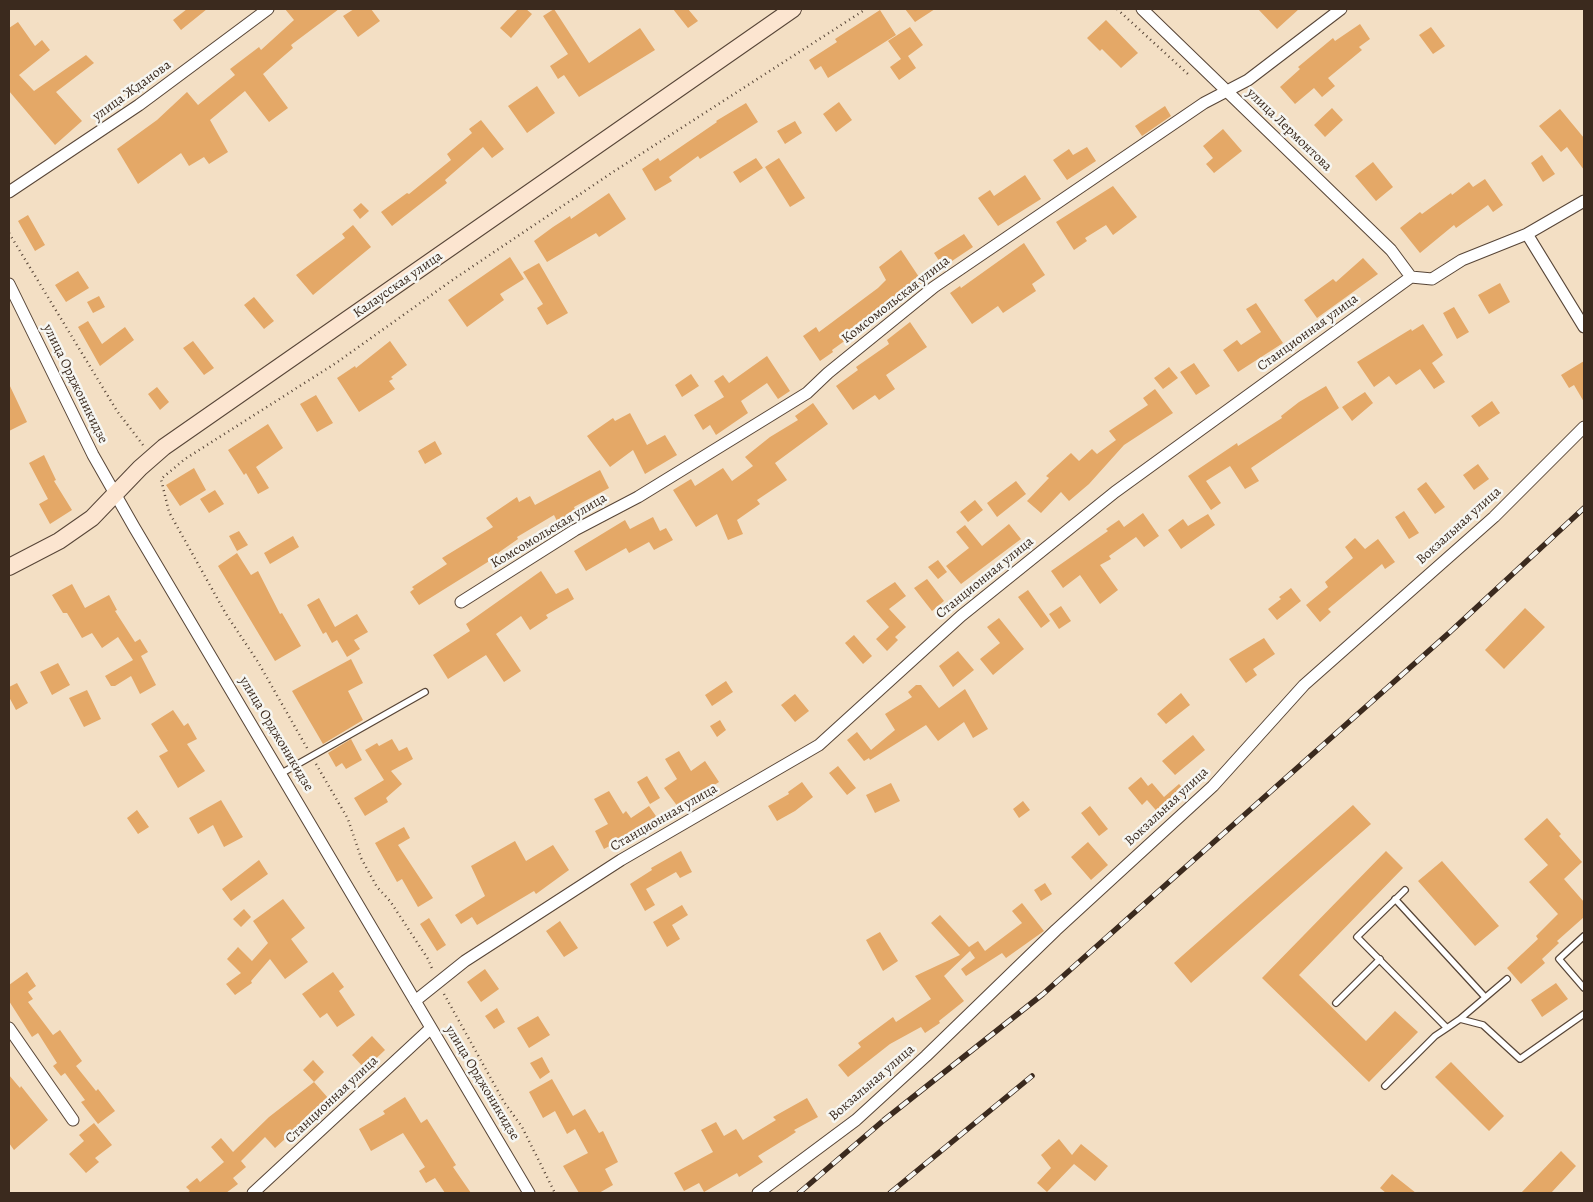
<!DOCTYPE html>
<meta charset="utf-8">
<style>
body{margin:0}
#map{position:relative;width:1593px;height:1202px;overflow:hidden;background:#f3dfc4;font-family:Alegreya,serif}
canvas{display:block}
.frame{position:absolute;inset:0;border:10px solid #3b2a1e;pointer-events:none}
</style>
<div id="map">
<canvas width="1593" height="1202"></canvas>
<div class="frame"></div>
</div>
<script>
const ctx = document.querySelector('canvas').getContext('2d');
ctx.lineJoin = 'round';
function paint(path, color) {
  ctx.fillStyle = color;
  ctx.fill(path, 'evenodd');
}
function poly(rows) {
  const path = new Path2D();
  for (const r of rows) {
    path.moveTo(r[0], r[1]);
    for (let i = 2; i < r.length; i += 2) path.lineTo(r[i], r[i + 1]);
  }
  return path;
}
function trace(path, color, width, dash) {
  ctx.strokeStyle = color;
  ctx.lineWidth = width;
  ctx.lineCap = dash ? 'butt' : 'round';
  ctx.setLineDash(dash || []);
  ctx.stroke(path);
}
function write(font, color, halo, rows, align = 'center') {
  ctx.font = font + ' Alegreya,serif';
  ctx.lineWidth = 5;
  ctx.setLineDash([]);
  ctx.textBaseline = 'middle';
  ctx.strokeStyle = halo;
  ctx.fillStyle = color;
  for (const [text, x, y, turn = 0] of rows) {
    ctx.save();
    ctx.translate(x, y);
    ctx.rotate((+turn || 0) * Math.PI / 180);
    ctx.textAlign = isNaN(turn) ? turn : align;
    if (halo) ctx.strokeText(text, 0, 0);
    ctx.fillText(text, 0, 0);
    ctx.restore();
  }
}
const building = poly([
 [187,9,207,9,181,30,173,20],
 [285,9,339,9,291,45,293,48,263,74,288,108,269,122,245,91,210,120,228,152,209,164,204,157,189,166,181,153,138,184,117,149,157,120,187,92,198,105,235,75,230,69,259,47,261,50,294,20],
 [354,9,371,9,380,21,358,37,343,16],
 [518,9,526,9,532,14,511,38,500,28],
 [554,9,589,63,640,28,655,50,579,97,564,75,558,79,550,66,568,54,543,16],
 [673,9,688,9,698,21,688,28],
 [905,9,935,9,915,22],
 [1258,9,1299,9,1277,29],
 [880,10,896,35,828,78,821,66,815,70,809,60,837,42,835,39],
 [1106,20,1138,53,1121,68,1102,49,1100,51,1087,38],
 [18,22,35,46,42,40,50,50,19,75,34,91,86,55,94,63,56,92,82,121,55,145,9,91,9,28],
 [1360,24,1370,39,1359,47,1362,50,1328,78,1335,86,1322,97,1314,88,1295,104,1280,87,1300,69,1298,67,1333,38,1335,41],
 [910,27,923,45,908,56,916,68,899,80,890,67,901,59,888,41],
 [1431,27,1445,46,1433,54,1419,35],
 [537,86,555,113,527,133,508,106],
 [839,102,852,120,836,132,823,114],
 [746,103,758,122,700,159,698,156,669,177,672,181,655,191,642,169,658,158,660,161,717,122,716,121],
 [1165,106,1171,116,1142,136,1135,126],
 [1332,108,1343,120,1325,137,1314,125],
 [1560,109,1584,138,1584,170,1567,147,1561,152,1539,126],
 [481,120,504,149,492,158,483,147,445,180,447,183,392,226,381,212,407,193,409,194,451,160,447,154,472,133,469,129],
 [795,121,802,133,785,144,777,131],
 [1223,129,1242,151,1214,173,1206,164,1213,158,1203,146],
 [1087,147,1096,161,1067,180,1053,160,1069,149,1073,155],
 [1542,155,1555,174,1543,182,1531,163],
 [756,158,763,168,740,183,733,172],
 [779,158,805,198,790,207,765,167],
 [1373,162,1393,187,1376,201,1355,176],
 [1025,175,1041,199,998,226,978,198,990,190,994,196],
 [1485,179,1503,205,1493,212,1488,205,1456,228,1454,225,1420,253,1400,228,1420,212,1422,214,1451,193,1452,195,1469,182,1473,187],
 [1113,186,1137,217,1113,235,1106,225,1085,238,1087,241,1074,250,1056,222],
 [609,193,626,219,599,237,596,233,547,262,534,241,553,227,570,216,571,219],
 [361,203,369,211,360,219,353,210],
 [28,215,45,245,35,251,18,221],
 [353,225,371,247,313,295,296,275,345,238,342,234],
 [964,234,973,247,943,267,934,253],
 [1024,243,1045,275,1032,284,1036,291,1003,313,998,306,972,324,950,293,960,286,961,288],
 [901,250,923,283,881,312,882,314,832,350,833,352,820,361,803,336,816,327,819,332,878,288,886,280,879,267],
 [510,257,524,279,500,294,504,300,467,327,448,300],
 [1363,258,1378,274,1317,318,1304,300,1333,279,1336,282],
 [539,263,568,313,547,325,537,308,543,304,523,272],
 [78,271,89,288,66,302,55,285],
 [1500,283,1510,302,1489,314,1478,295],
 [99,296,105,307,93,313,87,302],
 [254,297,274,321,264,329,244,305],
 [1256,303,1283,343,1238,372,1223,350,1237,340,1241,345,1261,332,1246,309],
 [1454,307,1469,332,1457,339,1443,313],
 [88,321,102,344,125,327,134,340,100,366,78,327],
 [910,322,927,347,886,375,895,389,879,400,875,395,853,410,836,386,858,370,856,367,889,344,887,340],
 [1423,324,1443,355,1432,363,1445,382,1434,389,1420,369,1396,385,1389,376,1374,387,1357,362,1411,329,1412,331],
 [193,341,214,368,204,375,183,348],
 [390,341,407,365,391,377,393,379,389,381,395,389,359,412,337,378,355,366,356,368],
 [767,356,790,391,778,399,767,383,741,401,748,413,716,435,710,425,703,430,694,415,724,397,714,381,723,375,729,383],
 [1584,361,1584,402,1574,385,1569,388,1561,375],
 [1194,363,1210,386,1196,395,1180,372],
 [1169,367,1178,378,1163,389,1154,378],
 [691,374,699,386,682,397,675,385],
 [9,384,27,422,9,431],
 [1326,386,1339,408,1251,468,1259,481,1245,489,1230,466,1206,481,1221,503,1211,510,1188,476,1237,443,1238,446,1282,418,1281,416,1299,402],
 [157,387,169,402,160,410,148,394],
 [1155,389,1173,413,1124,445,1089,484,1069,501,1061,492,1041,513,1027,501,1049,478,1046,476,1071,453,1079,461,1092,449,1097,454,1116,440,1109,431,1148,405,1143,398],
 [1365,392,1373,403,1352,421,1342,407],
 [316,395,333,423,317,432,300,404],
 [1492,401,1500,413,1479,427,1471,416],
 [813,403,828,424,775,463,787,480,757,500,760,504,737,520,743,534,728,540,717,514,696,527,673,490,691,479,695,486,723,468,732,481,753,466,745,457,770,437,798,420,795,416],
 [630,413,647,445,665,435,677,455,645,474,633,450,610,467,587,436,613,418,615,421],
 [268,424,283,448,256,467,269,488,258,494,246,473,244,475,228,450],
 [435,441,442,454,425,464,418,451],
 [44,455,56,480,54,481,72,510,50,524,39,504,48,499,29,463],
 [1478,464,1489,479,1474,490,1463,475],
 [194,468,206,490,180,506,166,485],
 [600,470,609,488,574,507,576,512,558,523,554,515,517,537,518,539,498,553,499,555,419,605,410,592,414,589,412,587,447,564,442,558,493,527,486,518,517,497,519,502,530,496,535,505],
 [1016,481,1026,494,997,517,987,503],
 [1426,482,1445,507,1435,514,1417,489],
 [215,490,224,504,209,513,200,499],
 [975,500,983,510,968,522,960,512],
 [1404,511,1419,533,1409,539,1395,517],
 [1143,513,1159,536,1144,547,1136,537,1109,556,1111,559,1100,565,1118,590,1100,604,1080,575,1063,588,1051,571,1108,531,1106,529,1119,520,1124,527],
 [1208,514,1215,525,1181,549,1168,530,1183,519,1188,526],
 [653,517,660,531,666,528,673,540,654,550,649,542,629,553,626,548,586,571,574,551,625,520,630,529],
 [1009,524,1021,539,961,584,946,566,969,548,956,532,965,525,982,546],
 [239,531,248,545,237,551,229,536],
 [293,536,299,547,270,564,264,553],
 [1355,538,1365,549,1378,539,1395,562,1385,569,1382,564,1328,609,1331,612,1320,622,1306,605,1328,587,1325,582,1353,558,1345,547],
 [237,553,251,575,258,571,280,614,282,613,301,646,275,661,218,566],
 [938,560,947,572,938,579,928,567],
 [541,571,556,594,568,588,574,599,546,615,548,618,530,630,521,616,496,634,521,671,504,682,486,655,448,679,433,655,470,631,466,624],
 [927,579,944,601,932,611,914,588],
 [895,582,906,596,889,609,906,627,895,637,898,640,887,651,876,639,889,627,866,601],
 [72,584,85,608,109,595,117,610,115,611,135,642,140,639,148,652,141,656,156,685,140,694,131,676,115,686,111,686,105,676,133,660,118,637,102,648,92,633,82,638,67,613,63,613,52,595],
 [1291,588,1301,601,1277,620,1268,609,1281,599,1279,597],
 [1028,590,1050,621,1041,628,1018,597],
 [319,598,335,627,357,614,368,632,354,640,360,649,347,657,337,640,332,643,326,632,323,634,307,605],
 [1061,606,1071,621,1059,629,1049,614],
 [1525,608,1545,627,1504,669,1485,650],
 [999,618,1024,649,993,675,980,659,1000,643,987,627],
 [854,635,872,656,863,664,845,643],
 [1264,638,1275,654,1253,669,1257,675,1246,683,1229,659],
 [958,651,974,670,953,687,939,666],
 [351,659,363,683,348,691,363,720,323,744,292,691],
 [58,663,70,685,52,695,40,672],
 [726,681,733,692,712,706,705,695],
 [17,683,28,703,16,710,9,697,9,687],
 [916,685,921,685,939,708,965,689,988,729,973,738,964,722,938,741,926,725,870,760,869,758,864,761,847,740,857,732,871,750,895,730,885,714,912,697,908,692],
 [87,690,101,719,84,727,69,698],
 [1181,693,1190,705,1166,724,1157,714],
 [795,694,809,711,795,722,781,705],
 [173,710,184,726,188,723,197,739,187,744,205,771,178,788,159,756,168,751,151,724],
 [720,720,726,730,717,737,710,726],
 [1193,735,1205,750,1175,775,1162,761],
 [351,739,362,760,346,769,342,763,336,767,328,753],
 [392,739,399,751,407,747,413,759,391,771,402,784,386,798,388,802,365,816,354,798,384,780,365,750,377,743,379,746],
 [679,751,691,771,705,761,719,782,700,794,699,792,678,807,664,788,677,779,665,759],
 [838,766,856,788,847,795,829,773],
 [647,776,660,798,650,804,637,782],
 [1141,777,1148,786,1152,783,1164,797,1179,784,1188,793,1161,816,1147,800,1142,805,1128,788],
 [802,782,813,797,795,811,777,821,768,806,789,794,788,792],
 [891,783,900,801,875,813,866,795],
 [609,791,623,814,626,811,631,818,649,806,658,819,604,849,595,831,608,824,594,799],
 [221,800,243,837,224,847,213,825,198,834,189,818],
 [1023,801,1030,810,1019,818,1013,809],
 [1353,805,1371,824,1191,983,1174,963],
 [1090,806,1108,829,1099,836,1081,813],
 [137,810,149,827,138,834,127,818],
 [1547,818,1561,834,1559,836,1582,862,1564,879,1584,902,1584,917,1557,941,1559,943,1542,959,1545,963,1521,984,1507,968,1538,939,1536,936,1558,914,1529,882,1548,865,1524,839],
 [404,827,410,838,398,845,433,898,418,907,402,879,397,882,375,843],
 [515,841,526,861,553,845,569,870,536,894,534,891,477,925,472,917,461,924,455,915,485,896,471,866],
 [1088,842,1108,865,1091,880,1071,857],
 [681,851,692,872,680,878,676,872,646,889,655,905,645,911,630,884,652,870,651,868],
 [1386,851,1403,868,1299,975,1366,1041,1395,1011,1418,1032,1369,1082,1262,978],
 [259,860,268,874,231,901,222,889],
 [1442,861,1499,926,1475,946,1418,881],
 [1045,883,1052,894,1041,901,1034,890],
 [283,899,305,928,291,939,308,962,285,979,270,959,251,981,252,983,235,995,226,984,241,973,227,959,238,947,252,961,268,943,253,921],
 [1022,903,1044,931,1006,958,1002,953,966,976,961,969,975,958,970,951,944,976,964,1001,939,1021,940,1023,925,1033,921,1027,890,1044,848,1077,838,1065,861,1047,858,1043,893,1017,896,1022,931,999,915,976,960,955,931,923,940,915,969,947,978,941,985,951,1022,923,1012,911],
 [682,905,688,915,672,925,680,939,667,947,653,922],
 [244,909,251,917,241,927,233,919],
 [429,918,446,945,437,951,420,924],
 [560,921,578,948,564,957,546,931],
 [880,932,898,961,883,971,866,940],
 [485,969,499,989,481,1002,467,982],
 [27,972,36,986,28,992,33,999,28,1002,53,1035,60,1030,82,1061,76,1066,96,1091,98,1089,115,1111,98,1124,81,1102,85,1100,65,1073,61,1076,53,1066,57,1063,38,1033,32,1037,9,1001,9,985],
 [333,972,344,987,339,991,355,1015,337,1027,327,1013,320,1018,302,994],
 [1556,983,1568,999,1542,1017,1531,1000],
 [497,1008,505,1022,494,1029,485,1016],
 [538,1016,550,1035,529,1048,517,1028],
 [372,1036,385,1050,365,1069,352,1055],
 [542,1057,550,1072,540,1079,530,1063],
 [313,1060,324,1072,314,1082,303,1070],
 [1451,1062,1504,1116,1489,1131,1435,1077],
 [9,1075,20,1088,21,1086,48,1120,14,1150,9,1143],
 [552,1079,573,1116,585,1109,599,1133,603,1131,618,1162,605,1169,613,1185,599,1193,579,1193,563,1166,588,1153,575,1129,567,1134,555,1111,543,1118,529,1092],
 [314,1082,329,1099,275,1148,265,1137,241,1161,246,1167,233,1178,238,1184,226,1193,187,1193,190,1191,186,1187,197,1178,200,1182,224,1162,211,1147,221,1138,233,1152,269,1117],
 [405,1097,421,1123,427,1119,456,1165,453,1167,471,1193,445,1193,435,1178,426,1183,419,1171,425,1167,403,1133,371,1151,359,1129,385,1114,383,1111],
 [807,1098,818,1117,794,1130,796,1132,787,1138,758,1156,763,1162,739,1177,737,1173,704,1192,699,1183,684,1191,674,1173,713,1152,701,1130,716,1122,724,1136,736,1129,743,1140,776,1120,773,1117],
 [94,1123,112,1145,95,1158,99,1162,86,1173,69,1154,84,1141,79,1135],
 [1059,1139,1072,1155,1081,1144,1108,1166,1095,1181,1074,1164,1047,1192,1037,1183,1051,1168,1041,1155],
 [1561,1151,1576,1166,1551,1193,1521,1193],
 [1392,1174,1416,1193,1386,1193,1380,1188]
]);
const path = poly([
 [1117,9,1189,75],
 [9,233,117,411,143,445],
 [307,748,258,662,226,614,169,512,161,479,185,459,336,363,451,281,613,172,866,9],
 [316,764,348,819,361,858,377,887,390,901,428,959,433,971],
 [444,994,504,1102,522,1127,555,1193]
]);
const lane = poly([
 [282,773,425,692],
 [1405,890,1357,937,1447,1028,1460,1019,1483,1025,1520,1059,1584,1014],
 [1395,899,1485,997],
 [1584,936,1559,959,1584,988],
 [1336,1003,1380,959],
 [1460,1019,1507,979],
 [1385,1086,1435,1036,1447,1028]
]);
const street = poly([
 [1142,9,1391,250,1411,277],
 [9,192,139,105,268,9],
 [1527,234,1584,327],
 [9,284,93,455,134,527,529,1193],
 [461,602,575,530,638,497,807,393,828,373,934,287,1204,103,1248,80,1341,9],
 [415,1001,465,961,621,860,819,745,961,616,1115,492,1411,277,1432,279,1462,260,1527,234,1584,201],
 [9,1028,73,1120],
 [253,1193,431,1028],
 [758,1193,856,1120,926,1056,1056,930,1213,786,1304,685,1494,517,1584,427]
]);
const secondary = poly([
 [9,567,59,541,92,518,140,468,164,447,793,9]
]);
const rail = poly([
 [799,1193,884,1120,1043,994,1450,632,1584,508],
 [890,1193,1032,1076]
]);
const streetNames = [
 ["улица Жданова",132,91,-36],
 ["улица Лермонтова",1289,130,44],
 ["Калаусская улица",398,285,-35],
 ["Комсомольская улица",896,300,-38],
 ["Станционная улица",1308,333,-36],
 ["улица Орджоникидзе",75,384,64],
 ["Вокзальная улица",1459,526,-42],
 ["Комсомольская улица",549,531,-31],
 ["Станционная улица",985,578,-39],
 ["улица Орджоникидзе",276,734,59],
 ["Вокзальная улица",1167,807,-43],
 ["Станционная улица",664,818,-30],
 ["улица Орджоникидзе",482,1083,59],
 ["Вокзальная улица",872,1083,-41],
 ["Станционная улица",332,1100,-43]
];
paint(building, '#e4a867');
trace(lane, '#574537', 8);
trace(street, '#574537', 13);
trace(secondary, '#574537', 18);
trace(path, '#574537', 2.5, [1, 4]);
trace(lane, '#fff', 5.5);
trace(street, '#fff', 11);
trace(secondary, '#fce5d0', 16);
trace(rail, '#3b2a1e', 5.5);
trace(rail, '#f6f6f2', 4, [11]);
write('14px', '#3b2a1e', '#f6f6f2', streetNames);
</script>
